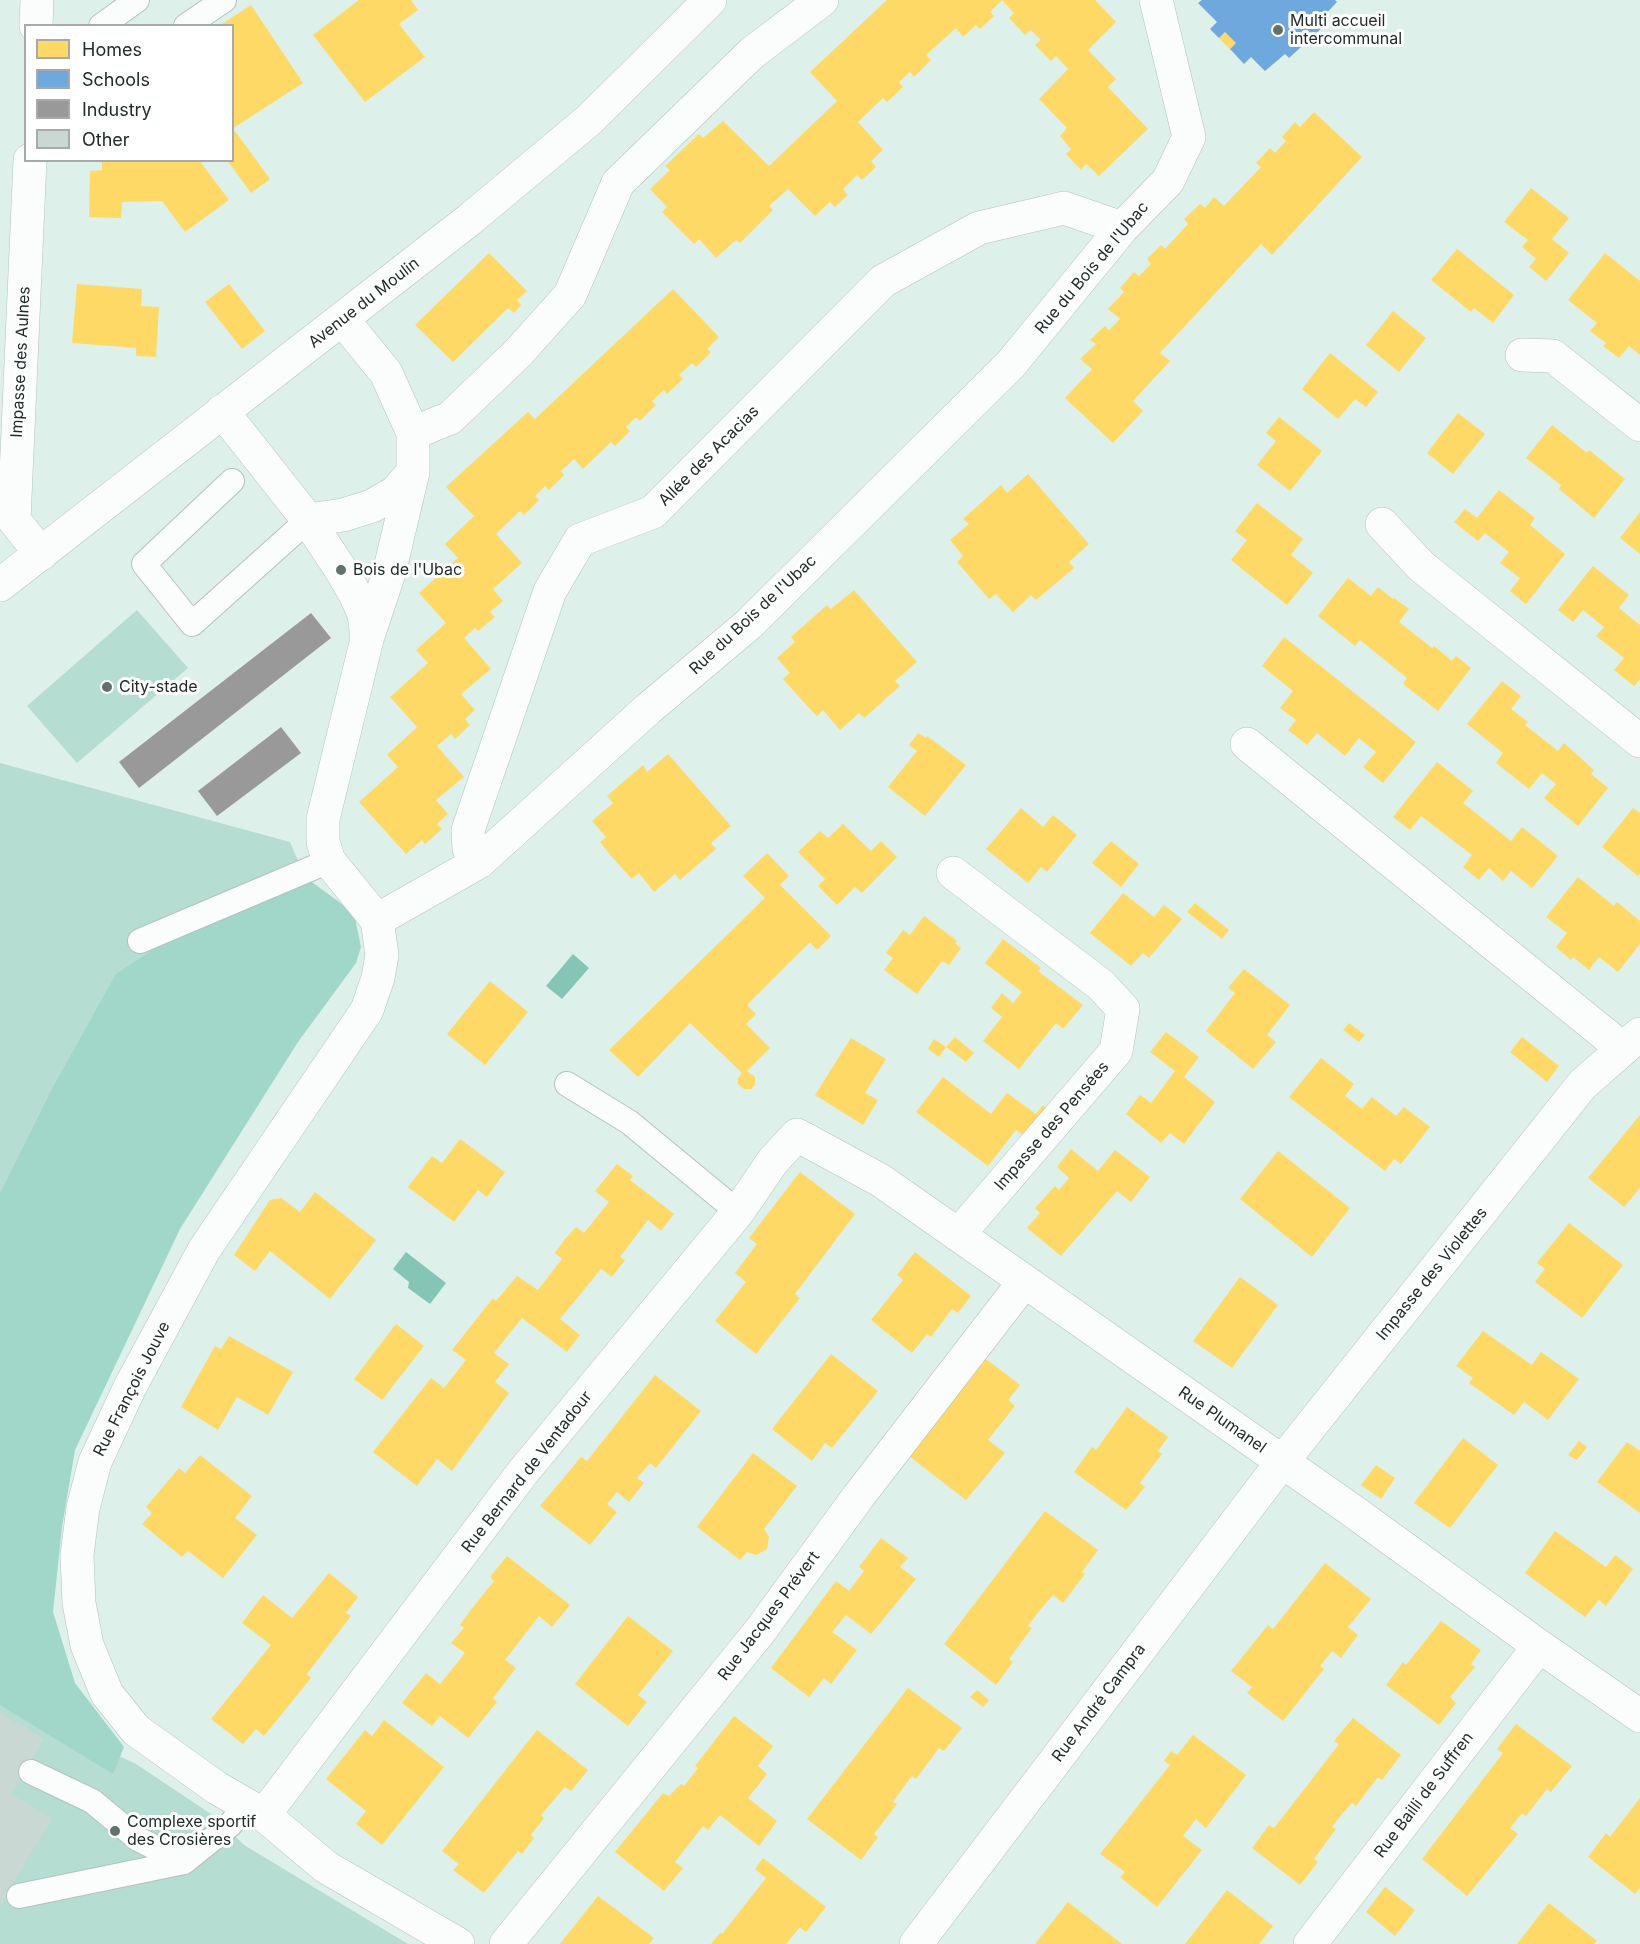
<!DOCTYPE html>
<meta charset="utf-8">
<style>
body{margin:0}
#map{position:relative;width:1640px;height:1944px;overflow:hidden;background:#def0ea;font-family:Inter,sans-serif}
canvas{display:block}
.legend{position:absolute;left:24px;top:24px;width:210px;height:138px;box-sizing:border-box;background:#fff;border:2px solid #a6aba9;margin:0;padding:8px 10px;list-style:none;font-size:18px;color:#212d29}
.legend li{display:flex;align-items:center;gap:12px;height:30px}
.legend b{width:30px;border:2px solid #a6aba9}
</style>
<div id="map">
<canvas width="1640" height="1944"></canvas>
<ul class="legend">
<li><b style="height:16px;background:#ffd966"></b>Homes</li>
<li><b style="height:16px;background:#6fa8dc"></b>Schools</li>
<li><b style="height:16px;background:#999"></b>Industry</li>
<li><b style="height:16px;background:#cad8d4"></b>Other</li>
</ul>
</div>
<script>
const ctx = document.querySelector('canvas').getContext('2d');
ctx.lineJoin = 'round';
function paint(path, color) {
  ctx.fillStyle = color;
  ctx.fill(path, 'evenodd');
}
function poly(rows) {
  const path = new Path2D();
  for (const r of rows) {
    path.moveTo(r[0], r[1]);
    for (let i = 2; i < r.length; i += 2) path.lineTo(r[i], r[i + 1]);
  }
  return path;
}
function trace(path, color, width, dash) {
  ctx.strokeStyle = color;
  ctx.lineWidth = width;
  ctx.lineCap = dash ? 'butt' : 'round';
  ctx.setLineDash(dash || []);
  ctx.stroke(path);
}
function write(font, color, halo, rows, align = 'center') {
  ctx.font = font + ' Inter,sans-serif';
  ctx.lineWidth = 6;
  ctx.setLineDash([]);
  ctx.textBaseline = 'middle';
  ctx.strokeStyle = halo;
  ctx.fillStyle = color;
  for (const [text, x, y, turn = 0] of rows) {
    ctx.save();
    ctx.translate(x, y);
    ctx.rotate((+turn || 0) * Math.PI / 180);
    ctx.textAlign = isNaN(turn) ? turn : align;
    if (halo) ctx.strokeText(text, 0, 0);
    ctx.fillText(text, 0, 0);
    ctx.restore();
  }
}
const green = poly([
 [137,610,188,668,77,763,27,706],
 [0,763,290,842,305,877,48,1096,0,1193],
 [0,1699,136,1764,217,1818,244,1845,408,1944,0,1944]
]);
const forest = poly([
 [305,877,354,913,361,947,356,963,298,1042,180,1229,75,1450,62,1527,53,1612,75,1683,124,1747,113,1774,0,1705,0,1193,48,1096,116,974,227,901]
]);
const water = poly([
 [573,954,589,968,562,999,546,986],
 [406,1252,446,1283,430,1304,408,1288,409,1282,393,1269]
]);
const homes = poly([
 [359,0,411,0,418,10,399,24,425,57,365,102,313,35],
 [887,0,1002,0,990,12,994,16,980,29,976,25,963,37,956,28,926,55,931,60,914,77,910,72,899,82,903,87,887,102,883,98,858,122,883,150,871,161,876,167,862,180,857,175,843,189,848,195,835,207,830,202,815,216,788,189,769,206,773,210,740,243,736,240,716,258,699,239,694,244,662,212,667,207,650,189,670,170,665,166,699,134,703,138,723,121,769,166,837,101,810,72],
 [1002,0,1095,0,1116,22,1088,50,1116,79,1108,87,1148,129,1099,176,1086,164,1081,170,1066,154,1071,149,1060,136,1067,128,1039,99,1068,69,1056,56,1051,61,1035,45,1041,40,1031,30,1025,35,1009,18,1014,13],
 [251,5,303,83,232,129,232,26,219,26],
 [1225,32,1236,43,1230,49,1219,38],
 [1314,112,1362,157,1272,255,1261,244,1160,353,1170,361,1133,401,1143,411,1113,443,1065,398,1092,369,1080,359,1096,344,1090,340,1105,326,1109,330,1120,319,1108,309,1124,292,1120,288,1134,272,1139,276,1151,264,1147,259,1161,245,1165,249,1188,224,1184,219,1200,204,1205,208,1214,197,1224,206,1261,167,1256,163,1270,148,1275,153,1286,141,1282,137,1295,122,1300,127],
 [235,131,270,179,251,193,227,160,232,160,232,133],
 [102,160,199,160,229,200,185,232,162,201,122,202,121,218,89,217,90,171,102,170],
 [1531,188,1569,218,1552,239,1569,253,1546,281,1529,267,1536,259,1522,247,1528,240,1504,222],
 [1457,249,1514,295,1493,323,1474,308,1471,312,1431,280],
 [489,253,527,291,517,300,521,305,514,313,508,308,453,362,415,325],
 [1605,253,1640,281,1640,355,1629,346,1619,358,1603,346,1606,343,1590,331,1597,323,1568,300],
 [77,284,142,289,141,306,159,307,156,357,136,356,136,348,72,343],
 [229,284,265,331,242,349,205,302],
 [673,289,719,337,707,349,711,352,696,367,692,363,679,375,683,379,667,394,664,390,652,401,656,405,640,421,636,417,626,427,630,431,615,446,611,442,583,469,574,459,561,471,564,475,549,490,545,486,535,496,539,500,524,515,520,511,496,534,522,563,493,589,503,601,490,612,495,617,478,631,475,628,464,638,491,669,461,694,475,710,465,719,470,725,455,739,451,734,437,746,464,777,436,800,448,814,437,824,442,829,425,844,422,840,406,854,359,802,398,767,387,755,417,727,390,697,428,663,416,650,446,623,419,593,458,558,445,544,474,516,446,487,528,412,535,419],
 [1393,311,1426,338,1399,372,1366,345],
 [1330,353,1378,392,1366,407,1355,399,1338,419,1302,389],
 [1458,413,1485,434,1453,474,1427,453],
 [1279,417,1322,451,1290,491,1257,465,1276,441,1266,433],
 [1552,425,1587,453,1589,450,1625,479,1594,518,1559,489,1561,485,1526,458],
 [1028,474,1089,544,1069,562,1074,568,1036,600,1031,595,1013,612,996,594,989,599,957,562,963,556,950,540,969,524,963,519,1001,485,1007,493],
 [1499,490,1535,518,1530,525,1565,554,1526,604,1510,591,1520,578,1500,563,1509,552,1485,533,1478,541,1454,522,1465,509,1477,518],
 [1257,503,1303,539,1291,555,1313,573,1287,605,1231,560,1247,540,1235,531],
 [1640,512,1640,554,1620,538],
 [1593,566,1629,595,1619,608,1640,625,1640,679,1634,686,1614,670,1624,658,1596,636,1604,627,1583,610,1573,622,1558,610],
 [1348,578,1371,596,1378,587,1393,599,1394,598,1409,609,1399,622,1432,648,1434,646,1452,661,1456,656,1471,668,1438,711,1403,684,1407,678,1360,640,1355,646,1318,616],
 [854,590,917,662,895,681,900,686,864,718,859,713,840,730,823,710,817,716,809,708,783,679,790,673,777,658,795,642,791,637,827,605,831,609],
 [1284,637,1416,742,1383,783,1363,767,1376,752,1359,738,1345,756,1317,733,1307,745,1288,730,1296,720,1280,708,1293,691,1262,666],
 [1502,681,1521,696,1511,709,1528,722,1525,725,1558,751,1564,743,1594,770,1591,774,1608,788,1578,826,1544,798,1556,784,1542,773,1529,789,1496,763,1503,753,1467,724],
 [918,733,926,738,927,736,966,765,925,816,888,787,917,751,909,745],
 [668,754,731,826,711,843,716,849,680,880,675,874,654,892,639,873,632,879,611,856,600,842,606,837,592,821,613,803,607,796,643,765,647,772],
 [1437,762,1473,791,1463,803,1511,841,1522,827,1558,856,1532,888,1511,871,1503,881,1489,868,1479,880,1463,867,1472,855,1421,816,1410,830,1393,817],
 [1021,808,1043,827,1053,815,1077,835,1047,872,1041,867,1028,883,986,849],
 [1633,808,1640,813,1640,874,1638,876,1602,847],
 [843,824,871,851,881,841,897,857,862,893,855,887,837,905,818,886,825,879,798,852,820,831,828,838],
 [1111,841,1139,864,1121,887,1092,863],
 [767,853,789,876,780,885,831,936,817,950,810,942,747,1005,756,1014,746,1024,770,1048,747,1071,755,1077,755,1085,751,1089,744,1089,738,1084,738,1078,742,1073,690,1023,638,1077,609,1050,765,898,743,876],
 [1578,877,1614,906,1617,902,1640,921,1640,944,1618,972,1599,957,1589,970,1573,957,1571,960,1556,947,1567,933,1546,917],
 [1123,893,1154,917,1164,905,1182,919,1149,958,1143,953,1131,966,1090,933],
 [1195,903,1229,930,1222,939,1187,912],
 [924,916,957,941,955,943,961,948,949,965,942,961,917,994,884,970,893,958,886,953,903,930,910,935],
 [1003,939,1041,968,1038,971,1083,1005,1063,1029,1056,1023,1019,1069,983,1041,1002,1017,991,1008,1002,993,1013,1003,1022,992,985,963],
 [1244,969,1290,1005,1267,1035,1276,1042,1253,1069,1206,1031,1235,993,1228,988],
 [490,981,528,1012,485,1065,447,1034],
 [1349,1023,1365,1035,1359,1042,1343,1030],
 [1166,1032,1199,1057,1184,1077,1215,1102,1184,1144,1170,1133,1161,1143,1126,1114,1140,1095,1151,1103,1175,1071,1150,1052],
 [955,1037,974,1053,966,1062,946,1047],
 [1522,1037,1559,1066,1547,1082,1510,1052],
 [851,1038,886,1059,865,1093,878,1100,863,1125,815,1095],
 [934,1039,946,1047,939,1057,928,1049],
 [1321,1058,1354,1084,1345,1096,1362,1109,1372,1097,1396,1116,1404,1107,1430,1127,1401,1164,1394,1159,1385,1171,1289,1097],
 [943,1077,991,1114,1007,1093,1036,1114,1043,1105,1047,1109,1025,1137,1016,1130,988,1166,916,1112],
 [1640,1115,1640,1188,1624,1207,1588,1178],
 [460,1139,505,1172,487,1197,478,1190,454,1222,408,1187,432,1156,442,1163],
 [1071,1149,1098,1171,1115,1150,1150,1177,1131,1202,1117,1191,1061,1256,1027,1228,1040,1213,1035,1208,1055,1186,1059,1190,1069,1178,1057,1167],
 [1278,1151,1350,1208,1312,1257,1240,1199],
 [617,1164,633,1176,630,1180,674,1214,661,1231,648,1220,620,1257,625,1260,612,1277,601,1269,560,1319,580,1335,567,1352,522,1318,494,1353,509,1364,495,1382,509,1393,452,1471,437,1459,417,1486,373,1452,431,1378,444,1388,466,1360,452,1350,493,1298,496,1301,517,1276,538,1290,562,1259,555,1253,565,1239,576,1227,584,1233,609,1202,595,1191],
 [800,1172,855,1214,795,1294,800,1298,756,1354,715,1321,746,1282,735,1273,757,1244,749,1238],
 [315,1192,376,1240,330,1299,270,1251,255,1271,234,1255,270,1200,281,1198,300,1212],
 [1569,1223,1623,1265,1582,1318,1535,1282,1545,1269,1537,1263],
 [915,1252,971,1296,958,1313,952,1309,931,1337,927,1334,912,1353,871,1320,903,1280,897,1275],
 [1240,1277,1278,1305,1232,1368,1193,1341],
 [396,1324,424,1346,382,1400,354,1379],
 [1483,1331,1532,1365,1541,1352,1579,1379,1548,1420,1524,1402,1514,1415,1469,1383,1473,1378,1456,1366],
 [229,1336,293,1372,268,1415,237,1397,218,1430,181,1407,215,1346,221,1349],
 [831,1354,878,1391,832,1448,825,1443,812,1461,772,1429],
 [986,1359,1020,1385,1008,1400,1015,1406,988,1440,1005,1453,966,1500,909,1456],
 [655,1375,701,1411,656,1468,650,1463,637,1478,644,1483,629,1502,617,1492,607,1504,617,1512,590,1545,540,1506,581,1457,587,1461],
 [1127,1407,1168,1437,1158,1451,1162,1454,1140,1483,1145,1487,1126,1510,1074,1472,1092,1447,1096,1450],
 [1463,1438,1498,1465,1450,1528,1414,1503],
 [1579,1441,1587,1447,1577,1460,1568,1455],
 [1627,1442,1640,1451,1640,1513,1597,1482],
 [753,1453,797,1486,764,1529,769,1537,767,1549,756,1555,747,1552,740,1560,697,1527],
 [200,1455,252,1496,235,1518,257,1535,223,1578,188,1551,182,1557,142,1524,152,1513,146,1507,179,1468,185,1473],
 [1376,1465,1395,1478,1381,1499,1361,1485],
 [1045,1511,1098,1550,1082,1572,1085,1574,1063,1603,1053,1595,1040,1610,1028,1626,1032,1628,1009,1659,1013,1662,996,1685,944,1644],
 [1555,1531,1606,1567,1615,1555,1633,1569,1606,1606,1599,1600,1585,1617,1525,1573],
 [881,1538,908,1558,900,1567,916,1579,871,1634,846,1615,832,1632,857,1650,831,1684,824,1678,809,1697,771,1668,836,1581,849,1591,864,1571,859,1567],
 [507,1556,570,1605,552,1627,539,1616,505,1660,516,1668,493,1698,497,1702,468,1738,440,1716,432,1726,402,1703,426,1673,440,1684,465,1653,451,1643,464,1628,460,1625,470,1611,494,1581,490,1577],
 [1325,1563,1371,1599,1348,1627,1358,1635,1341,1658,1332,1651,1320,1666,1324,1669,1283,1721,1247,1693,1252,1687,1231,1671,1268,1625,1273,1629],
 [329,1573,358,1597,346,1613,351,1616,307,1674,311,1678,264,1736,256,1729,243,1744,211,1719,271,1645,242,1623,263,1595,292,1618],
 [628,1616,673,1651,638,1695,647,1702,628,1726,575,1684],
 [1441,1621,1481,1650,1471,1664,1475,1667,1450,1697,1456,1703,1439,1725,1386,1685,1403,1662,1406,1665],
 [908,1688,962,1728,944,1751,939,1748,916,1779,912,1776,903,1788,893,1802,897,1804,874,1834,878,1837,861,1860,807,1819],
 [977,1690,989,1700,983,1707,970,1697],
 [734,1716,773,1746,758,1766,767,1774,748,1798,777,1821,759,1846,720,1815,708,1830,703,1826,675,1862,683,1868,664,1891,615,1852,663,1793,669,1796,681,1784,684,1786,698,1768,695,1766],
 [1353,1718,1401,1755,1382,1780,1378,1777,1356,1806,1352,1803,1342,1814,1332,1827,1336,1829,1314,1859,1318,1862,1300,1885,1252,1848,1269,1825,1274,1828,1306,1787,1339,1744,1334,1741],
 [384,1720,444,1767,382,1845,356,1824,366,1811,326,1779,365,1730,372,1736],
 [1516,1724,1572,1766,1551,1792,1547,1789,1526,1816,1522,1813,1510,1828,1518,1834,1467,1896,1422,1859,1503,1753,1497,1749],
 [537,1730,588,1770,571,1791,565,1787,541,1815,544,1818,531,1835,534,1838,522,1854,518,1851,484,1893,453,1870,459,1864,442,1851],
 [1193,1735,1246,1775,1206,1828,1196,1819,1183,1836,1202,1850,1157,1907,1120,1877,1125,1872,1100,1854,1170,1765,1164,1761,1171,1751,1177,1755],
 [1640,1798,1640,1888,1635,1894,1588,1857,1606,1833,1610,1837],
 [763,1858,826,1907,806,1932,800,1927,786,1944,711,1944,720,1933,722,1934,766,1878,755,1869],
 [1385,1887,1415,1910,1395,1936,1366,1912],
 [1227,1890,1273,1926,1259,1944,1185,1944],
 [598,1896,654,1938,649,1944,560,1944],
 [1068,1902,1122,1944,1035,1944],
 [1549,1903,1597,1941,1594,1944,1517,1944]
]);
const schools = poly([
 [1202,0,1335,0,1337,2,1319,21,1324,26,1289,58,1285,54,1265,71,1251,57,1244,64,1230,49,1236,43,1225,32,1219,38,1210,29,1217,22,1198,3]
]);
const industry = poly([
 [311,613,331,638,139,788,119,762],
 [281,727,301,753,217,816,198,791]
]);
const building = poly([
 [0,1713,44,1739,11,1794,52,1818,0,1905]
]);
const lane = poly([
 [101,26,137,0],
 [186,26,224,0],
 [232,481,144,564,192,624,308,520],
 [140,941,329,861],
 [567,1084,629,1122,738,1212],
 [31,1772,92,1801,138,1839,184,1862],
 [19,1896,184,1862,230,1825,246,1804]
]);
const street = poly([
 [36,26,37,0],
 [30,160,14,520,41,554],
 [343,320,386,373,413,433,413,472,389,573,367,639,323,819,323,842,329,861,377,920],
 [1522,355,1553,356,1640,425],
 [222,411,308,520,341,570,355,594,364,614,367,639],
 [413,433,450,418,518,353,570,295,618,183,752,53,822,0],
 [308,520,343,515,372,506,396,492,413,472],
 [1382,524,1421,566,1640,741],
 [0,585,469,220,589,120,710,0],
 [1247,744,1622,1048],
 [479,862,469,849,468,830,550,591,580,540,653,512,883,281,979,228,1064,208,1122,228],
 [953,873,1101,985,1123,1009,1116,1051,958,1235],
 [377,920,382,955,378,978,367,1010,204,1250,130,1387,95,1462,83,1508,77,1555,79,1603,87,1645,107,1694,136,1730,217,1788,264,1815,326,1867,458,1944],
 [377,920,479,862,648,709,749,624,1011,364,1122,228,1168,181,1189,137,1156,0],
 [264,1815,523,1472,738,1212,773,1161,797,1135,880,1180,1350,1509,1539,1646,1640,1716],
 [506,1944,760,1631,858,1497,1024,1282],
 [916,1944,1282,1462,1582,1085,1640,1034],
 [1310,1944,1539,1646]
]);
const markers = [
 [1278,30,6,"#63716d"],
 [341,570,6,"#63716d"],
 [107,687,6,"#63716d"],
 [115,1831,6,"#63716d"]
];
const poiNames = [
 ["Multi accueil",1290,21],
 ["intercommunal",1290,39],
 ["Bois de l'Ubac",353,570],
 ["City-stade",119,687],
 ["Complexe sportif",127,1822],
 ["des Crosières",127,1840]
];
const streetNames = [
 ["Rue du Bois de l'Ubac",1092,268,-50],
 ["Avenue du Moulin",364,303,-38],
 ["Impasse des Aulnes",21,362,-87],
 ["Allée des Acacias",709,456,-45],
 ["Rue du Bois de l'Ubac",753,615,-43],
 ["Impasse des Pensées",1052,1126,-49],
 ["Impasse des Violettes",1432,1274,-51],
 ["Rue François Jouve",132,1389,-63],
 ["Rue Plumanel",1222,1420,35],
 ["Rue Bernard de Ventadour",527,1472,-52],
 ["Rue Jacques Prévert",769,1616,-53],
 ["Rue André Campra",1099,1703,-53],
 ["Rue Bailli de Suffren",1424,1795,-53]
];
paint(green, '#b5ddd2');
paint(forest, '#a0d7c8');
paint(water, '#85c5b6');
paint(homes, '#ffd966');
paint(schools, '#6fa8dc');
paint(industry, '#999');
paint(building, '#cad8d4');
trace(lane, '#b4c2bd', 26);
trace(street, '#b4c2bd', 34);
trace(lane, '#fafdfc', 24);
trace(street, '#fafdfc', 33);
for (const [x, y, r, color] of markers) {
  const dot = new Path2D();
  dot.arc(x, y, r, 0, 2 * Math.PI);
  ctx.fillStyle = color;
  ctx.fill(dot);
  trace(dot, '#fff', 2);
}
write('16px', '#212d29', '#fff', poiNames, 'left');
write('16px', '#212d29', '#fff', streetNames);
</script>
